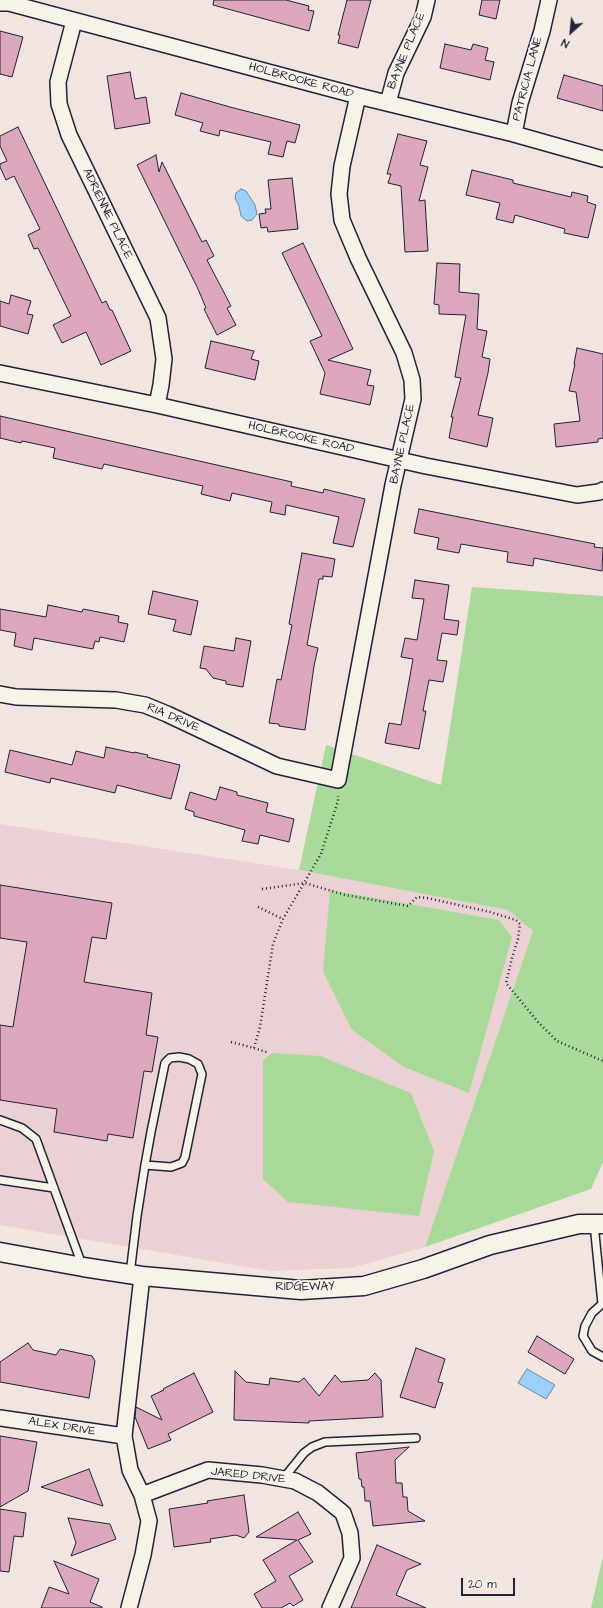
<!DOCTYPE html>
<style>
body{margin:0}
#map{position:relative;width:603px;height:1608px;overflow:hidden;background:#f2e4df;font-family:"Architects Daughter",sans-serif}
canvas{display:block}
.north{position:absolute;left:551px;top:12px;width:40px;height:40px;-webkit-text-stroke:3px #f7f3e8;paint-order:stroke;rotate:207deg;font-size:11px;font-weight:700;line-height:16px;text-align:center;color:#22223b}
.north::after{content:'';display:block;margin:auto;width:14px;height:18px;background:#22223b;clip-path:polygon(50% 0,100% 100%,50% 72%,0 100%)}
.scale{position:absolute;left:461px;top:1578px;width:54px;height:18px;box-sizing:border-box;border:2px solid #22223b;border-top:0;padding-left:5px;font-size:12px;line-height:14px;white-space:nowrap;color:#22223b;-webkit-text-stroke:3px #f7f3e8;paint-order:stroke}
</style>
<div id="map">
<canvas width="603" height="1608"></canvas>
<div class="north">N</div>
<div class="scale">20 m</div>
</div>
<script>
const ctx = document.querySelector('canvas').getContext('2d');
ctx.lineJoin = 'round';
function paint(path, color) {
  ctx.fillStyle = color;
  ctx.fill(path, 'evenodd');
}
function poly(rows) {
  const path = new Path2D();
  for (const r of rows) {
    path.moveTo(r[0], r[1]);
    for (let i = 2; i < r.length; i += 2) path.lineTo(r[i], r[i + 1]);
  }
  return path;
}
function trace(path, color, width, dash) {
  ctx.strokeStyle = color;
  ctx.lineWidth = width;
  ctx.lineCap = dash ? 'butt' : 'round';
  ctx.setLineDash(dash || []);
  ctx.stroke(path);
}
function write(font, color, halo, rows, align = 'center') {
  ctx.font = font + ' "Architects Daughter",sans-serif';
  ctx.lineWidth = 3.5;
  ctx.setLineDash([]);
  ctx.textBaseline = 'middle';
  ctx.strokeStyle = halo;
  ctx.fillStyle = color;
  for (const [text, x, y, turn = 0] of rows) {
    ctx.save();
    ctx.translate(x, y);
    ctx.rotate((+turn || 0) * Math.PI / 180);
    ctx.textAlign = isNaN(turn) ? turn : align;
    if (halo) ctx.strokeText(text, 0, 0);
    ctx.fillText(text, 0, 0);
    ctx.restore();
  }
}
const built = poly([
 [0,824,299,870,508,910,533,931,425,1247,351,1268,271,1271,0,1225]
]);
const green = poly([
 [472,587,603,596,603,1162,591,1189,425,1247,533,931,508,910,299,870,326,745,441,785],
 [330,890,499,920,512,937,469,1093,404,1067,352,1030,323,971],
 [272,1053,320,1056,411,1093,434,1151,419,1216,288,1202,263,1179,263,1060],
 [603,1556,603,1608,591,1608]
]);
const water = poly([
 [241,189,246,191,255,205,257,214,252,220,247,221,241,216,239,206,235,198,236,193,241,189],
 [527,1369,555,1385,546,1399,518,1383,527,1369]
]);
const building = poly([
 [214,0,286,0,309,6,308,10,314,11,309,31,213,5,214,0],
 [347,0,371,0,358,48,338,43,340,35,338,35,347,0],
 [482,0,500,0,496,19,479,15,482,0],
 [0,31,23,37,12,77,0,74,0,31],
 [445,44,471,50,473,44,488,48,485,60,494,62,490,80,440,68,445,44],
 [130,72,135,99,146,97,150,123,115,129,107,76,130,72],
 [564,75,603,86,603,111,557,98,564,75],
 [181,93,230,107,300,125,295,143,287,141,283,157,268,154,271,142,220,130,219,136,200,131,203,123,175,115,181,93],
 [18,127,102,303,106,301,110,310,112,310,131,351,101,365,86,332,62,343,53,325,71,316,38,248,34,249,28,235,40,229,14,176,6,180,0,167,0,164,7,161,0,146,0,136,18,127],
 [398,134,427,141,420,165,428,167,419,201,425,200,428,251,405,252,401,186,388,183,391,174,387,174,398,134],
 [156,155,159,172,162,162,202,242,206,240,214,256,207,260,231,306,227,308,236,325,217,335,204,309,206,308,198,289,137,165,156,155],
 [472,170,513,180,513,183,571,197,572,192,588,196,587,202,596,205,588,238,564,233,565,229,515,215,513,223,496,219,500,203,466,195,472,170],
 [292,178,298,229,268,232,267,227,261,228,259,214,266,213,265,209,271,209,268,180,292,178],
 [303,243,353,349,328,360,371,370,367,385,374,386,370,405,320,394,325,373,310,341,322,336,282,253,303,243],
 [437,263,460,264,459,292,479,294,477,329,487,331,482,357,490,359,488,373,478,415,493,418,487,447,449,438,453,417,451,417,461,378,455,377,466,315,439,314,439,305,434,304,437,263],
 [11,295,31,301,27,314,33,315,28,334,0,326,0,301,9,304,11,295],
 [211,341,254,351,251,359,259,361,255,380,205,368,211,341],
 [577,348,603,354,603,438,598,439,598,442,556,447,554,424,580,421,576,392,569,391,575,364,574,364,577,348],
 [0,416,292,482,291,486,323,493,324,489,365,499,353,547,333,543,339,517,286,505,285,515,270,512,272,502,232,493,230,501,201,494,203,486,104,464,102,469,53,458,55,448,22,441,21,443,0,438,0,416],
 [419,509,595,544,594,547,603,548,602,571,534,558,533,566,507,562,508,552,461,544,459,553,437,549,439,538,414,533,419,509],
 [302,553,335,559,332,577,323,576,323,579,319,579,307,645,318,648,314,666,305,730,279,726,279,724,269,723,277,679,281,680,292,625,289,624,302,553],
 [415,580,449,585,444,619,459,621,457,635,442,633,437,660,447,661,443,682,429,680,423,711,426,711,419,749,385,743,389,723,401,725,406,698,413,659,401,657,405,638,417,640,424,599,412,598,415,580],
 [153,591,198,601,191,635,173,631,176,620,148,614,153,591],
 [48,605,82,612,83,609,119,616,118,622,128,624,124,642,100,637,99,642,95,641,93,649,34,638,32,650,14,646,16,633,0,630,0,609,46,617,48,605],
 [236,638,251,641,243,687,226,684,226,681,213,678,206,669,200,668,204,646,234,651,236,638],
 [106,747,134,753,134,752,148,755,147,757,180,765,171,799,117,785,115,793,51,778,50,783,5,772,10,750,72,765,76,751,104,758,106,747],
 [220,787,237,792,237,795,268,803,266,812,294,819,289,842,260,835,258,844,242,841,245,830,194,816,194,812,185,809,190,792,216,800,220,787],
 [0,885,112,903,106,939,92,937,84,982,152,993,146,1035,158,1037,152,1072,144,1071,133,1138,108,1134,107,1141,54,1132,57,1109,0,1100,0,1025,13,1027,27,942,0,938,0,885],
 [537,1336,574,1359,565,1374,528,1352,537,1336],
 [28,1343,33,1350,56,1355,60,1349,92,1356,95,1361,89,1398,0,1382,0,1362,28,1343],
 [416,1348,445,1359,438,1382,443,1383,435,1408,400,1397,416,1348],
 [235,1371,246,1382,269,1385,270,1378,299,1382,304,1378,319,1396,335,1375,341,1382,354,1381,368,1380,375,1373,381,1380,383,1417,309,1421,309,1423,234,1420,235,1371],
 [194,1373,213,1412,168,1434,171,1440,148,1449,135,1417,136,1407,162,1420,151,1396,164,1390,163,1389,194,1373],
 [0,1436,37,1442,28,1491,0,1507,0,1436],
 [409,1447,395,1460,396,1483,402,1483,403,1497,407,1497,408,1511,425,1521,373,1526,370,1501,365,1501,364,1487,362,1487,361,1479,359,1479,356,1453,409,1447],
 [89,1469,103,1506,41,1487,89,1469],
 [244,1495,249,1532,244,1538,236,1535,210,1539,211,1542,174,1547,169,1509,208,1503,207,1501,244,1495],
 [0,1509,26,1513,23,1537,14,1536,9,1572,0,1571,0,1509],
 [298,1512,311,1534,298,1540,313,1562,289,1576,303,1600,293,1606,290,1603,281,1608,262,1608,254,1594,276,1581,263,1560,297,1540,256,1537,298,1512],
 [68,1518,110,1524,116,1539,71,1556,76,1543,68,1518],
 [377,1545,421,1564,407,1570,396,1595,426,1608,351,1608,377,1545],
 [54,1561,99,1579,90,1602,102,1607,102,1608,41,1608,49,1587,69,1594,54,1561]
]);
const path = poly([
 [262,889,305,883,345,895,408,906,417,897,427,898,490,912,516,920,520,924,518,939,512,958,506,983,538,1022,557,1041,603,1061],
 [258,907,283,919],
 [231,1042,254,1048,260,1027,273,944,283,919,321,854,338,801,338,796],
 [254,1048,269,1053]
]);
const service = poly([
 [0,1120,22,1128,36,1139,82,1265],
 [0,1180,54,1188],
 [594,1224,602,1304],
 [130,1274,137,1216,145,1165,151,1132,165,1063,170,1058,179,1057,189,1059,198,1064,202,1074,185,1157,182,1163,171,1167,145,1165],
 [602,1304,592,1313,585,1326,583,1336,592,1351,603,1357],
 [283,1479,304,1453,312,1447,325,1442,416,1438]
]);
const minor = poly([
 [0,3,9,3,358,96,514,134,603,159],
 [74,21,58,82,59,104,69,135,158,318,164,359,161,385,157,405],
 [388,103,396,73,423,17,427,0],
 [514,134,520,103,542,31,549,0],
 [0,373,157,405,426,466,577,495,599,492,603,490],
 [0,694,16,697,116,700,145,705,167,714,277,766,338,780,393,485,413,399,412,380,404,353,358,258,342,220,339,194,342,166,358,96],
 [0,1418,124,1436],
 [142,1495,130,1470,124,1436,142,1276],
 [129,1608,143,1555,149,1521,142,1495,208,1470,262,1475,295,1481,318,1493,343,1513,350,1533,352,1558,330,1608]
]);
const tertiary = poly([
 [0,1252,83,1267,142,1276,301,1290,364,1286,423,1269,490,1245,579,1224,603,1224]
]);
const streetNames = [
 ["BAYNE PLACE",407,51,-68],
 ["PATRICIA LANE",528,79,-75],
 ["HOLBROOKE ROAD",301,81,15],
 ["ADRIENNE PLACE",107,214,64],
 ["HOLBROOKE ROAD",301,438,13],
 ["BAYNE PLACE",403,444,-78],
 ["RIA DRIVE",173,718,23],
 ["RIDGEWAY",305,1287],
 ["ALEX DRIVE",62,1427,9],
 ["JARED DRIVE",248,1476,6]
];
paint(built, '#ebd1d4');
paint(green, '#a9da9a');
paint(water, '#9bd0f9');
trace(water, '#6b8aad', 1);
paint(building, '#dca6bc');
trace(building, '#22223b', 1);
trace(service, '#22223b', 10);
trace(minor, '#22223b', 18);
trace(tertiary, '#22223b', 21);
trace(path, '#22223b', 2.5, [1, 3]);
trace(service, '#f7f3e8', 7);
trace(minor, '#f7f3e8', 15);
trace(tertiary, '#f7f3e8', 18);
write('12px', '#22223b', '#f7f3e8', streetNames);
</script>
